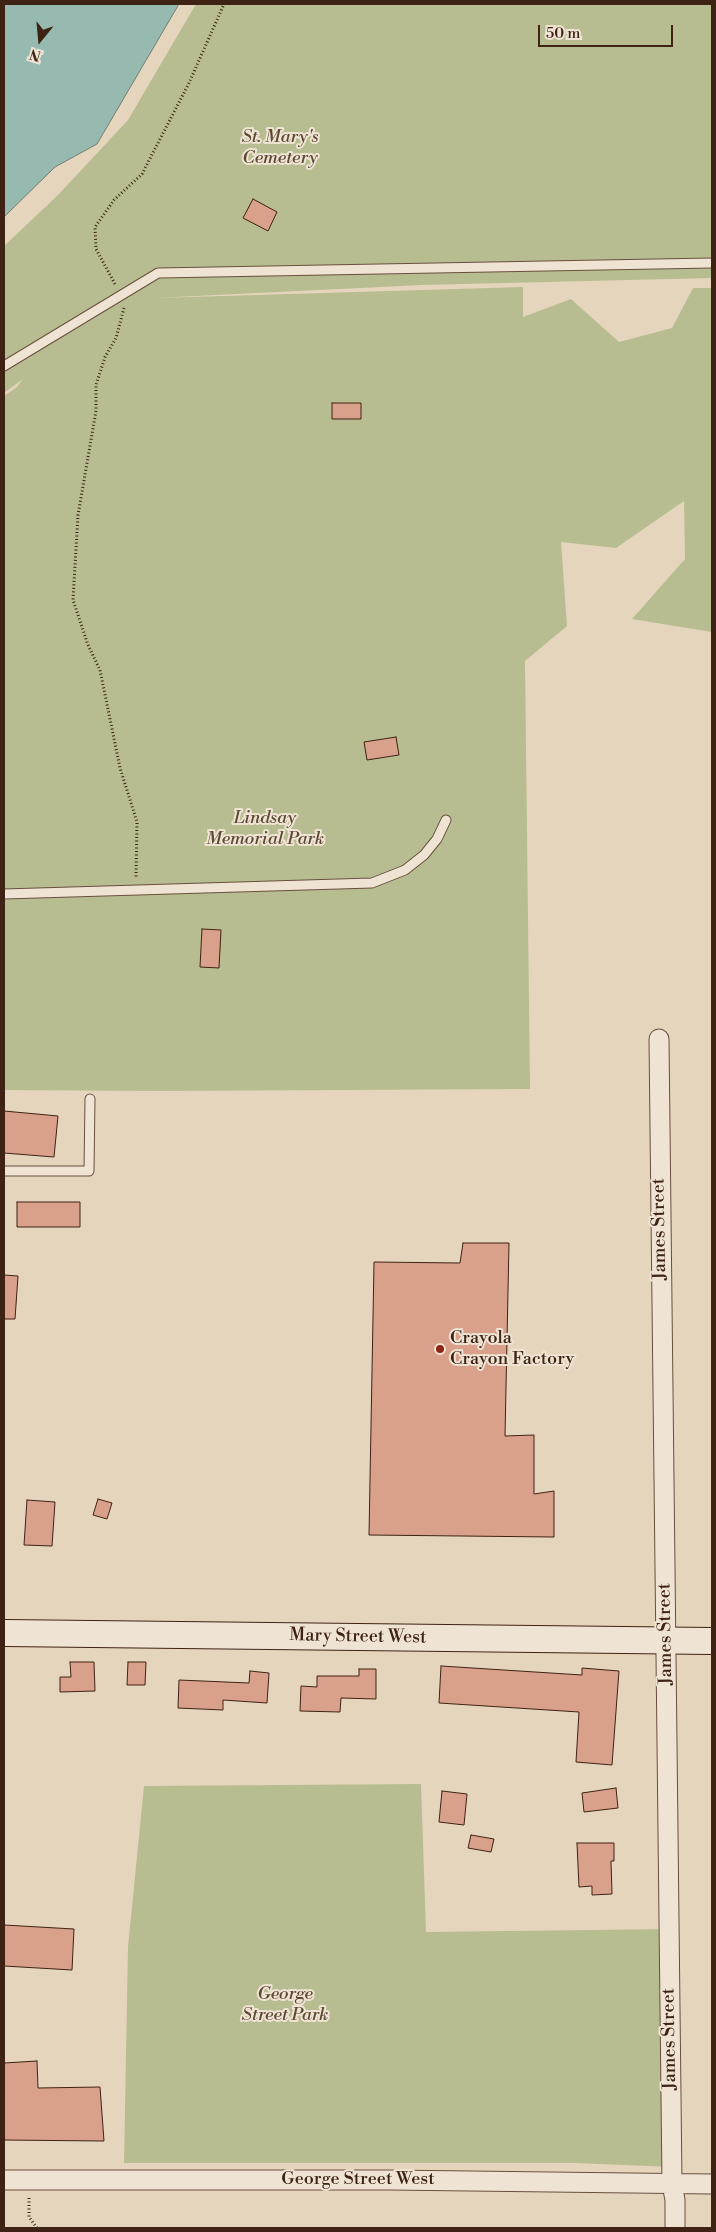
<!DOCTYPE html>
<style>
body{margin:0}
#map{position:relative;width:716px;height:2232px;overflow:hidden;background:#e6d5bd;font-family:"Libre Bodoni",serif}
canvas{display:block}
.frame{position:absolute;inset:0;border:5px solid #3e2213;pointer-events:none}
.north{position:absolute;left:15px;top:15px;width:50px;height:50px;-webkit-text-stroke:4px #efe4d4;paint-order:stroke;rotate:197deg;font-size:14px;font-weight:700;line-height:20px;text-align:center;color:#3e2213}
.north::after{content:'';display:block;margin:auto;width:18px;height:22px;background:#3e2213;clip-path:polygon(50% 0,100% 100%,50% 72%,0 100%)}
.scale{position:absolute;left:538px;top:25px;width:135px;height:22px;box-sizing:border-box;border:2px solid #3e2213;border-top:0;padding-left:6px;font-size:15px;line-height:18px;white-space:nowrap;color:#3e2213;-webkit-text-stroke:4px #efe4d4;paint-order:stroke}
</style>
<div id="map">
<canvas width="716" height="2232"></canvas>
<div class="frame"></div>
<div class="north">N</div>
<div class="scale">50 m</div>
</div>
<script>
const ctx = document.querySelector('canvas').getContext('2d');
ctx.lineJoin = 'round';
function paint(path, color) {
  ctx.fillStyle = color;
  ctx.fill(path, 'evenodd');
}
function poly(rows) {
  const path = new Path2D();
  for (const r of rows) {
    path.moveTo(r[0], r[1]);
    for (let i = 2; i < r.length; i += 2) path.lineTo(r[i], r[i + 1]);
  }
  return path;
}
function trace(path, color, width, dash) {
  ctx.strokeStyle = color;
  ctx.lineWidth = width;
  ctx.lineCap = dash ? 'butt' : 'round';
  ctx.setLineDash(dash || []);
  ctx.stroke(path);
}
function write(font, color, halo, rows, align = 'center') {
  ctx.font = font + ' "Libre Bodoni",serif';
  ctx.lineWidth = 4;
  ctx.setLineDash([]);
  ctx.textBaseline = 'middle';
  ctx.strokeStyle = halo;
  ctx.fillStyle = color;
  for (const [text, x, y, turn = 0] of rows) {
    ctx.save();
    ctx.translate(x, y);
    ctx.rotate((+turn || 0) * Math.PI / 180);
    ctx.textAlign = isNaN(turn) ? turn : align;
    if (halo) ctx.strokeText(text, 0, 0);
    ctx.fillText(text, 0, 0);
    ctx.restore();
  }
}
const green = poly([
 [196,4,712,4,712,278,422,285,155,298,523,287,523,317,571,299,619,342,672,328,693,288,712,288,712,632,632,619,685,559,684,501,616,548,561,542,567,626,525,661,530,1089,157,1091,4,1090,4,396,17,387,23,379,4,393,4,246,58,195,128,120],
 [421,1784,426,1932,672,1929,672,2167,574,2163,124,2163,128,1947,144,1786]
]);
const water = poly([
 [4,4,179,4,97,144,55,167,4,217,4,4]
]);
const building = poly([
 [253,199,277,212,268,231,243,218,253,199],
 [332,403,361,403,361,419,332,419,332,403],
 [396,737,399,755,367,760,364,742,396,737],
 [202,929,221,930,219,968,200,967,202,929],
 [4,1111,58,1116,54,1157,4,1153,4,1111],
 [17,1202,80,1202,80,1227,17,1227,17,1202],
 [463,1243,509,1243,505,1436,534,1435,534,1494,554,1491,554,1537,369,1535,374,1262,460,1263,463,1243],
 [4,1275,18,1276,15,1319,4,1319,4,1275],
 [98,1499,112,1503,107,1519,93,1515,98,1499],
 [27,1500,55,1502,52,1546,24,1545,27,1500],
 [70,1662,94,1662,95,1691,60,1692,60,1677,71,1677,70,1662],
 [128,1662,146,1662,145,1685,127,1685,128,1662],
 [441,1666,582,1675,582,1668,619,1671,612,1765,576,1762,579,1712,439,1703,441,1666],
 [359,1669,376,1669,376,1699,341,1698,340,1712,300,1711,301,1686,317,1687,317,1676,359,1676,359,1669],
 [250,1671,269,1673,267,1703,223,1700,223,1710,178,1708,179,1680,249,1683,250,1671],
 [616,1788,618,1808,584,1812,582,1793,616,1788],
 [442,1791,467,1794,464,1825,439,1822,442,1791],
 [471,1835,494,1839,491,1852,468,1848,471,1835],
 [577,1843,614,1843,614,1861,611,1861,612,1894,592,1895,592,1886,579,1887,577,1843],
 [4,1925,74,1929,72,1970,4,1966,4,1925],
 [37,2061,38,2088,100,2087,104,2141,4,2140,4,2063,37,2061]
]);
const path = poly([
 [115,284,96,249,95,227,114,200,142,174,189,83,224,4],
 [124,308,116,338,105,357,96,385,96,411,78,515,73,600,88,645,100,670,120,768,137,822,136,877],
 [29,2198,29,2217,37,2228]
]);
const lane = poly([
 [4,366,158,273,712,263],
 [4,894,372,883,405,870,424,855,437,839,446,820],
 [4,1171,89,1171,90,1099]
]);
const street = poly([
 [659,1039,672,2184,675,2200,675,2228],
 [4,2180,389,2180,712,2184]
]);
const secondary = poly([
 [4,1633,712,1641]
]);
const markers = [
 [440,1349,5,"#8f2418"]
];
const parkNames = [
 ["St. Mary's",280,138],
 ["Cemetery",280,159],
 ["Lindsay",265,819],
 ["Memorial Park",265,840],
 ["George",285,1995],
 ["Street Park",285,2016]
];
const streetNames = [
 ["James Street",660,1229,-91],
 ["James Street",666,1634,-91],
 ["Mary Street West",358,1637,1],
 ["James Street",670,2039,-91],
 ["George Street West",358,2180]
];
const poiNames = [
 ["Crayola",450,1339],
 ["Crayon Factory",450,1360]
];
paint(green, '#b7bd90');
paint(water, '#96b9b0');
trace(water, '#737d71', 1);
paint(building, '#d9a08b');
trace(building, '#3e2213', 1);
trace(lane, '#684f3e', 11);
trace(street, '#684f3e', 21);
trace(secondary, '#3e2213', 28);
trace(path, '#3e2213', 3, [1, 2.5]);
trace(lane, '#efe4d4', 9);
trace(street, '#efe4d4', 19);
trace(secondary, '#efe4d4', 26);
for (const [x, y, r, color] of markers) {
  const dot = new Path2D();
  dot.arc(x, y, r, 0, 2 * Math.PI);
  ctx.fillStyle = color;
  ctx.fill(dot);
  trace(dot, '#efe4d4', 2);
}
write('italic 18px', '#5c4932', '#efe4d4', parkNames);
write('18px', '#3e2213', '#efe4d4', streetNames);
write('18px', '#3e2213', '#efe4d4', poiNames, 'left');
</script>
